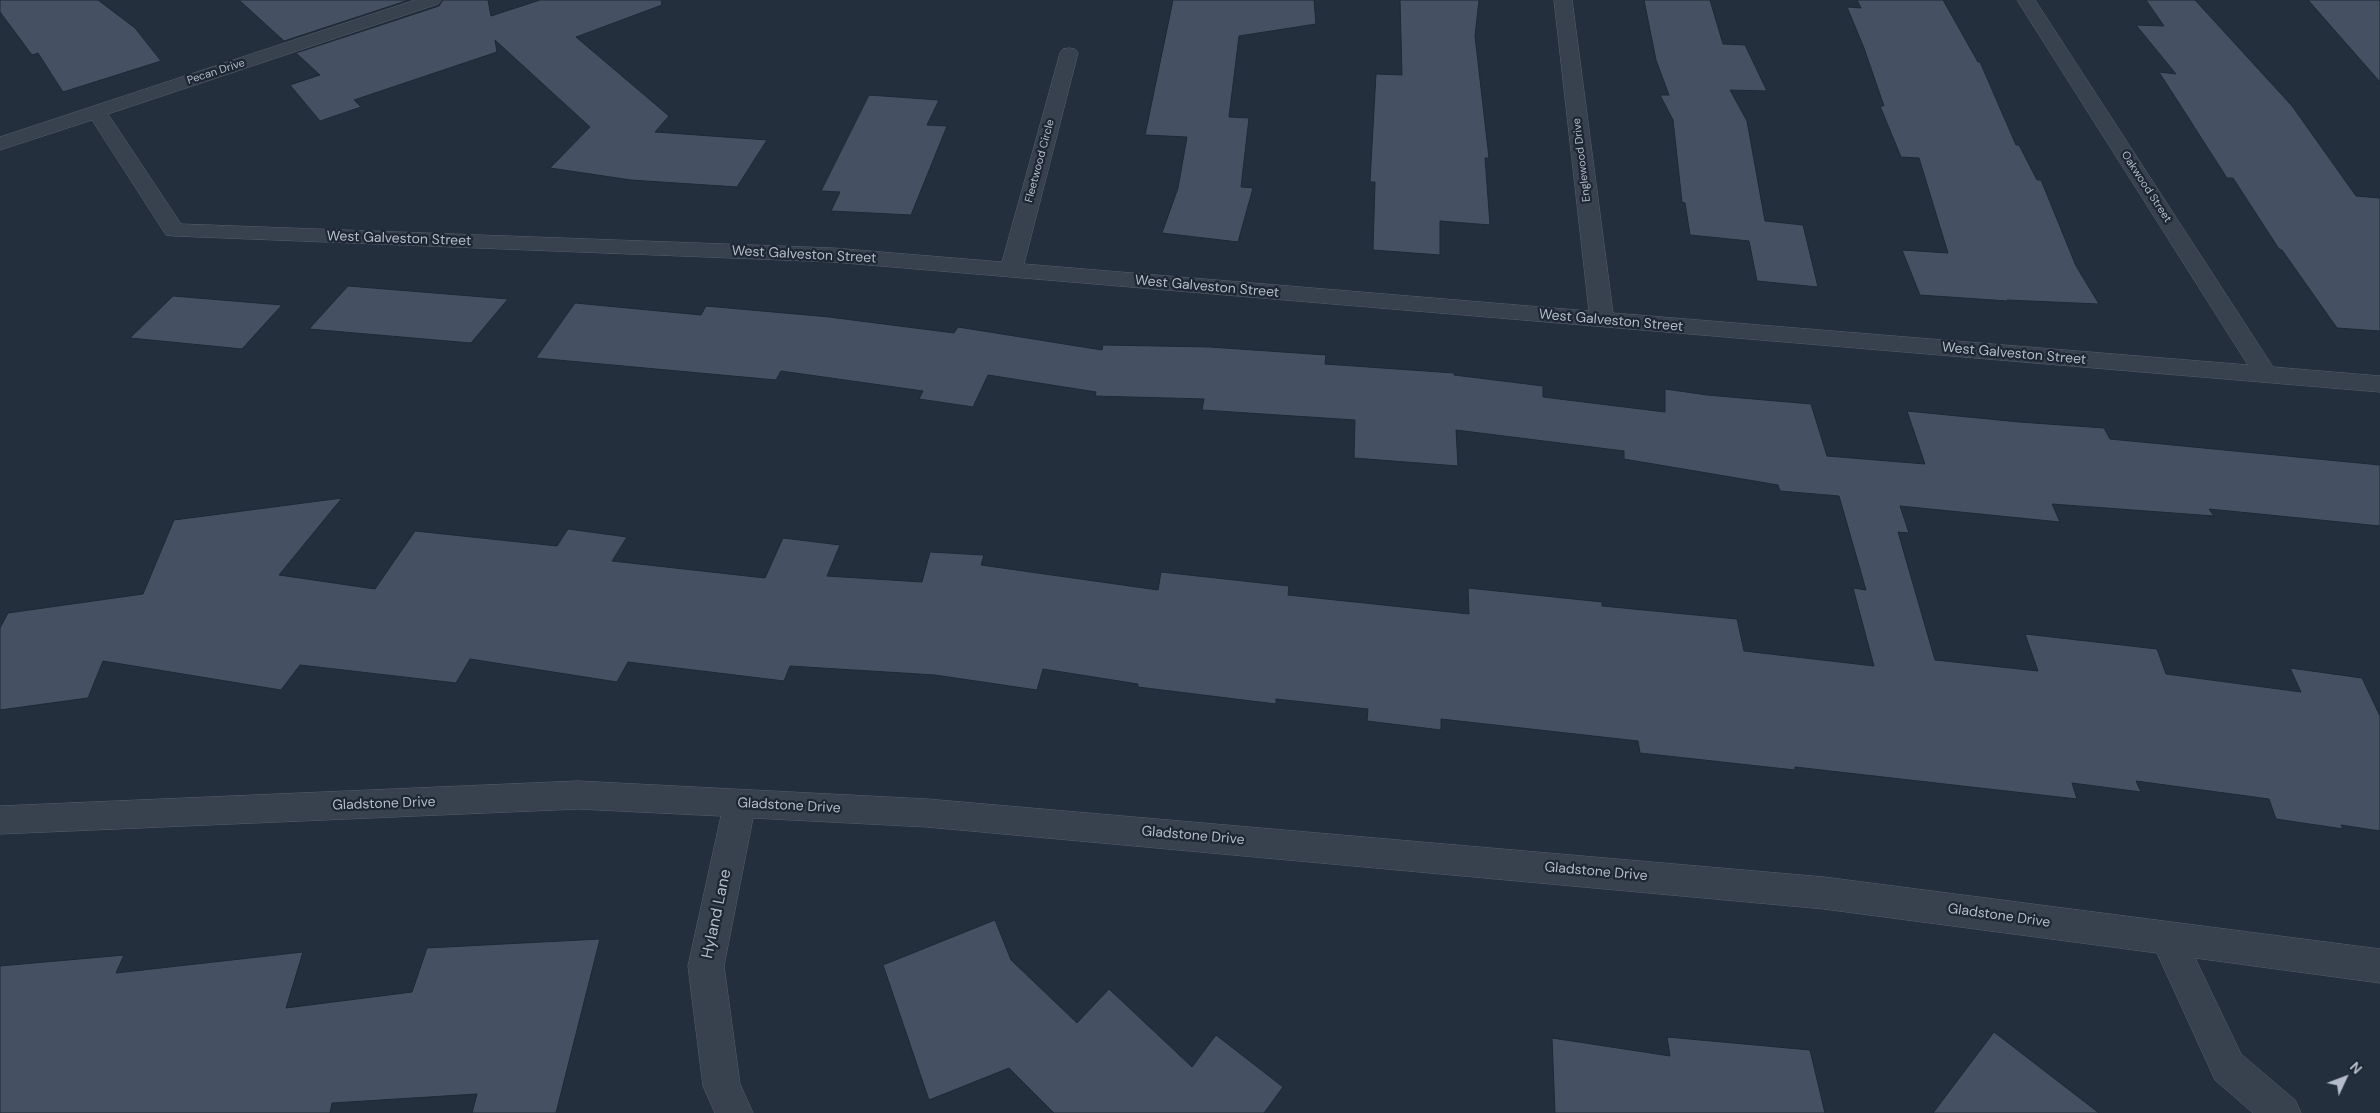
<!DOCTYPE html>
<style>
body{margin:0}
#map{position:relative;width:2380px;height:1113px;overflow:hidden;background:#242f3e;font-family:"DM Sans",sans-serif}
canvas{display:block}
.north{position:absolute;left:2320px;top:1053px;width:50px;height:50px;-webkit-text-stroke:4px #1d2633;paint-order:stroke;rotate:47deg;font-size:14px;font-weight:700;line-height:20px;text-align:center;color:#b4bcc9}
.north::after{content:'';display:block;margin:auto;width:18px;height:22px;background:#b4bcc9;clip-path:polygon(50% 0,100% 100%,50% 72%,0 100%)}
</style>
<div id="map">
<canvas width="2380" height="1113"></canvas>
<div class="north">N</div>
</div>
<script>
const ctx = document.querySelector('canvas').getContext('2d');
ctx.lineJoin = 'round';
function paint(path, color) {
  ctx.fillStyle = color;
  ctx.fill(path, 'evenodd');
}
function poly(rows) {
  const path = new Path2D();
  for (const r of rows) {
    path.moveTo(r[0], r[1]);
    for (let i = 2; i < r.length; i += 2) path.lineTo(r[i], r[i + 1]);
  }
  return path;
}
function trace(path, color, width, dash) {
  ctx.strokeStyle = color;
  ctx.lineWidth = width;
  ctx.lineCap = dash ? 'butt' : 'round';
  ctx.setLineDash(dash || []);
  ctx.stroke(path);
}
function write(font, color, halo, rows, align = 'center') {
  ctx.font = font + ' "DM Sans",sans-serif';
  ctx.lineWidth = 4.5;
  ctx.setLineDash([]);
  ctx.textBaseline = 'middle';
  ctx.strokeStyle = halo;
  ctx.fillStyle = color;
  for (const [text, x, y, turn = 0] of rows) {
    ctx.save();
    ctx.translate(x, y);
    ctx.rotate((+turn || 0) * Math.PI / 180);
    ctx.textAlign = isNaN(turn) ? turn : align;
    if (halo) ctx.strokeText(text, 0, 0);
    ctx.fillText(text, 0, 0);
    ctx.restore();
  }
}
const building = poly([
 [0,0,98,0,135,28,161,61,63,92,38,53,32,55,0,12,0,0],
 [239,0,409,0,284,41,239,0],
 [443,0,488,0,491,16,540,0,661,0,662,5,576,37,669,116,655,132,767,140,737,187,631,180,550,168,590,127,495,40,497,52,354,100,361,107,320,121,290,85,320,75,296,53,439,6,443,0],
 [1173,0,1314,0,1316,24,1239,36,1229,117,1249,118,1241,187,1253,188,1238,242,1162,233,1178,188,1187,137,1145,135,1173,0],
 [1400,0,1479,0,1475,36,1489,158,1485,158,1490,225,1440,221,1440,255,1373,250,1375,182,1370,182,1376,74,1402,75,1400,0],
 [1644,0,1710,0,1723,44,1745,45,1767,91,1730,90,1747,121,1765,221,1803,225,1818,287,1757,281,1749,241,1690,235,1685,203,1682,202,1673,120,1660,95,1669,95,1656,60,1644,0],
 [1857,0,1943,0,1978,62,1980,62,2016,145,2019,145,2037,180,2041,180,2076,266,2099,304,2007,300,2008,301,1920,295,1902,250,1948,253,1919,158,1901,157,1880,106,1884,106,1864,48,1847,7,1861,8,1857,0],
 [2146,0,2195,0,2292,106,2356,196,2380,198,2380,331,2337,328,2282,250,2279,249,2233,178,2227,178,2159,72,2176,74,2136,25,2164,26,2146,0],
 [2308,0,2380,0,2380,82,2308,0],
 [869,95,939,100,927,125,947,126,911,215,831,211,840,192,821,191,869,95],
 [348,286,508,299,471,343,309,329,348,286],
 [173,296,282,305,242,349,130,338,173,296],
 [575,303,701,315,706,306,829,317,954,333,958,327,1102,350,1103,345,1210,347,1326,355,1325,364,1454,373,1454,375,1543,386,1543,397,1665,412,1665,389,1707,395,1811,404,1827,456,1925,464,1907,411,2019,422,2104,428,2110,439,2380,465,2380,526,2209,509,2214,516,2052,504,2060,522,1900,506,1909,533,1898,532,1935,660,2038,671,2025,634,2157,649,2166,674,2301,692,2290,668,2362,678,2380,716,2380,831,2341,825,2343,829,2276,819,2269,799,2136,781,2141,792,2072,783,2077,799,1795,767,1795,770,1640,753,1638,741,1441,719,1441,730,1367,721,1368,709,1276,699,1276,704,1138,687,1138,684,1043,669,1037,690,935,675,790,666,784,681,628,662,617,682,470,659,456,683,300,665,281,690,103,661,88,698,0,710,0,628,8,613,143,594,174,520,342,498,279,575,375,589,415,531,557,546,568,529,627,537,612,561,765,578,783,538,840,545,827,576,922,582,930,552,984,555,981,565,1158,590,1161,572,1289,586,1288,595,1469,614,1468,588,1602,602,1602,606,1737,619,1744,651,1874,666,1853,588,1866,590,1839,496,1780,491,1778,485,1624,459,1624,451,1456,430,1458,466,1354,458,1355,420,1202,410,1204,399,1095,396,1096,392,988,375,973,407,919,399,923,391,781,371,776,380,536,358,575,303],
 [995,920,1011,960,1077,1023,1109,989,1192,1067,1216,1035,1283,1087,1264,1113,1054,1113,1009,1068,929,1100,883,965,995,920],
 [600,939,556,1113,472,1113,477,1094,332,1103,330,1113,0,1113,0,966,124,955,116,973,303,952,286,1008,412,992,427,948,600,939],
 [1994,1032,2099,1113,1933,1113,1994,1032],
 [1667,1037,1810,1050,1825,1113,1555,1113,1552,1038,1670,1056,1667,1037]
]);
const street = poly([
 [415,0,441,0,438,4,108,114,181,224,833,248,1002,262,1060,53,1063,49,1069,48,1075,49,1078,53,1024,264,1589,311,1554,0,1572,0,1613,313,2248,365,2017,0,2035,0,2273,367,2380,376,2380,392,833,262,174,236,166,235,92,120,0,150,0,137,415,0],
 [578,781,927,799,1824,877,2380,949,2380,983,2195,958,2241,1054,2295,1100,2301,1113,2253,1113,2215,1080,2157,953,1824,909,927,827,753,818,724,966,740,1084,753,1113,715,1113,703,1086,688,966,721,816,578,809,0,834,0,806,578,781]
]);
const farStreetnames = [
 ["Pecan Drive",216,72,-18],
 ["Englewood Drive",1582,160,-97],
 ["Fleetwood Circle",1040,161,-75],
 ["Oakwood Street",2146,187,57]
];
const streetNames = [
 ["West Galveston Street",399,239,2],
 ["West Galveston Street",804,255,3],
 ["West Galveston Street",1207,287,5],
 ["West Galveston Street",1611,321,5],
 ["West Galveston Street",2014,354,5],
 ["Gladstone Drive",384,804,-2],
 ["Gladstone Drive",789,806,3],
 ["Gladstone Drive",1193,836,5],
 ["Gladstone Drive",1596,872,5],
 ["Gladstone Drive",1999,916,8]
];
const nearStreetnames = [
 ["Hyland Lane",717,914,-78]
];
paint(building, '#455162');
trace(building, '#1f2835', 1);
trace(street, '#565f6c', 1);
paint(street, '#38414e');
write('11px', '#b4bcc9', '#1d2633', farStreetnames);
write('14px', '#b4bcc9', '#1d2633', streetNames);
write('16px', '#b4bcc9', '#1d2633', nearStreetnames);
</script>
